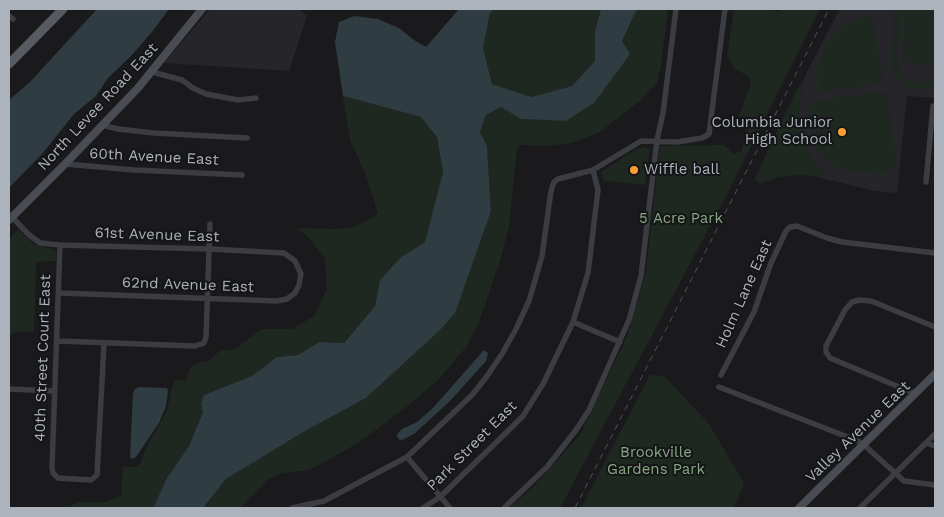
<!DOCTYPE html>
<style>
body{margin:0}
#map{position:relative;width:944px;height:517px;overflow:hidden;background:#1a1a1d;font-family:"Work Sans",sans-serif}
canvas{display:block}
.frame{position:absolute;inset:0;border:10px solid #acb3bc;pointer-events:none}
</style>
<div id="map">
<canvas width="944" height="517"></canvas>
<div class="frame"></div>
</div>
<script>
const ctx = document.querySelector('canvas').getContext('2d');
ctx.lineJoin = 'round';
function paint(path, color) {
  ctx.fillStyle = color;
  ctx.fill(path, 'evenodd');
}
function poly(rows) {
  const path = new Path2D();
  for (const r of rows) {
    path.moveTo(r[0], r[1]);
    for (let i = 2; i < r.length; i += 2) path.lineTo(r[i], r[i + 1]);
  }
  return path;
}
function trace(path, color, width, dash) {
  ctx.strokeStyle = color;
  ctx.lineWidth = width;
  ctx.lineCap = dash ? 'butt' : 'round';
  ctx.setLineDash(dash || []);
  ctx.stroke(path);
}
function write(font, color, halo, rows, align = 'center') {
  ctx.font = font + ' "Work Sans",sans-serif';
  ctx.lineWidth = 4;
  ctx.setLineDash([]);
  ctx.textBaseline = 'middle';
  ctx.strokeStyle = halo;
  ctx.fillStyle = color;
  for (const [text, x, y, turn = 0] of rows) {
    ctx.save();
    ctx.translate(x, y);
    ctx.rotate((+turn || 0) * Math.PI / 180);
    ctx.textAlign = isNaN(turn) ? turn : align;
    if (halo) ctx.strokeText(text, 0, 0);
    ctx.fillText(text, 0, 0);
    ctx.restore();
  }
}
const built = poly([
 [210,9,298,9,307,16,289,71,164,63],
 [840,9,935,9,935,98,907,96,897,193,875,191,767,165,807,72]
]);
const green = poly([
 [495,9,601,9,595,31,595,61,572,86,531,97,492,84,483,48,490,13],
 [639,9,668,9,661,66,657,83,642,99,600,132,572,143,550,146,520,145,517,149,509,227,499,264,479,322,466,347,439,379,409,405,361,441,332,458,309,470,282,473,270,478,240,508,203,508,226,479,305,431,366,398,439,331,469,271,491,211,487,146,480,132,486,115,501,107,521,119,566,121,594,103,622,41,635,13],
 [734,9,770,9,777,12,781,9,820,9,729,190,560,508,509,508,534,486,580,435,628,334,646,272,660,146,724,145,733,154,741,152,748,130,739,116,751,83,749,77,734,68,727,56],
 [895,9,902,9,897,60,900,72,907,79,918,83,929,81,935,77,935,85,930,88,924,89,912,88,904,85,894,74,891,60],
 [906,9,935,9,935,66,902,62],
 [873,16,883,80,880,84,819,92,817,70,822,50,828,41,838,30,857,19],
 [803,84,799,116,803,141,815,162,827,173,828,177,799,175,778,177,761,184,754,180,799,85],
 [881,91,887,94,897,165,880,174,854,173,841,168,827,160,817,149,811,130,809,116,810,102],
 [343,96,421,117,437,137,443,172,425,242,401,257,380,280,375,306,343,343,319,342,298,355,277,357,252,376,204,395,201,403,203,412,189,446,167,478,153,508,68,508,77,502,106,502,121,496,123,467,137,467,140,464,146,448,167,411,172,387,175,380,186,380,191,367,201,362,208,361,221,350,234,350,262,329,293,329,315,315,327,289,325,258,307,236,297,228,336,229,355,227,378,214,366,175,350,140],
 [645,146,650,150,645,185,604,181,601,172,630,153],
 [18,230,35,245,53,249,56,252,56,261,36,262,34,332,15,332,9,337,9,239],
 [650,375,664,376,709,424,744,483,734,508,581,508]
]);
const water = poly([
 [97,9,169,9,152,32,131,56,108,78,96,96,74,114,42,154,9,188,9,100,30,82],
 [459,9,495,9,490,13,483,48,492,84,531,97,572,86,595,61,595,31,601,9,639,9,635,13,622,41,630,54,594,103,566,121,521,119,501,107,486,115,480,132,487,146,491,211,455,313,439,331,366,398,305,431,226,479,203,508,153,508,167,478,189,446,203,412,201,403,204,395,252,376,277,357,298,355,319,342,344,343,375,306,380,280,401,257,425,242,443,172,437,137,421,117,343,96,335,42,339,22,354,16,378,19,399,28,414,40,426,47],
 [484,350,488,353,486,361,451,400,414,434,402,440,398,439,397,436,398,433,402,429,417,422,432,409],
 [139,387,166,388,168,390,166,406,159,423,136,457,132,459,130,457,133,394,135,389]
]);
const street = poly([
 [9,16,13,19],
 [152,72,182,80,193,88,206,94,238,100,256,98],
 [102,125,118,129,154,133,247,138],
 [65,164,134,170,242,175],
 [926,182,933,106,935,106],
 [12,217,28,234,40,243,60,245,209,249,284,253,295,261,301,274,299,285,295,293,287,299,277,301,59,293],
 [60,245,52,467,53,473,58,478,91,480,97,475,104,343],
 [573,322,620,342],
 [57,341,195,346,204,343,206,337,210,224],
 [721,375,754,312,771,263,786,231,790,227,797,226,827,238,842,242,935,253],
 [719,387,858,441,864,445,904,481,935,485],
 [9,389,54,391],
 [916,394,830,358,826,352,826,346,845,310,852,302,859,300,871,301,935,327],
 [926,443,935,446],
 [407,457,450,508],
 [292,508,324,501,407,457,473,394,487,376,502,354,516,329,529,301,542,256,551,191,554,182,558,179,593,170,641,141,677,142,702,138,709,134,725,9],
 [423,508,440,497,512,427,523,416,543,384,573,322,588,273,598,190,593,170],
 [504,508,547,467,576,430,589,410,629,320,641,276,657,140,663,113,676,9],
 [860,508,935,434]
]);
const secondary = poly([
 [9,220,65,164,138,88,202,9],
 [799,508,935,374]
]);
const primary = poly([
 [9,64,63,9]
]);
const rail = poly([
 [575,508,829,9]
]);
const markers = [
 [842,132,5,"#fa9e34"],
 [634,170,5,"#fa9e34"]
];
const streetNames = [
 ["North Levee Road East",98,107,-47],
 ["60th Avenue East",154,157,3],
 ["61st Avenue East",157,235,2],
 ["62nd Avenue East",188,285,2],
 ["Holm Lane East",744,294,-66],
 ["40th Street Court East",43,358,-88],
 ["Valley Avenue East",858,432,-44],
 ["Park Street East",472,446,-45]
];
const poiNames = [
 ["Columbia Junior",832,123],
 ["High School",832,140],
 ["Wiffle ball",644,170,"left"]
];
const parkNames = [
 ["5 Acre Park",681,219],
 ["Brookville",656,453],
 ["Gardens Park",656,470]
];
paint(built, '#26262a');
paint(green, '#1f2820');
paint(water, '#2f3c42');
trace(street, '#3b3d42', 5.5);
trace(secondary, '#494c52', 8);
trace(primary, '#575a61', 9);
trace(rail, '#4e5157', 1, [6, 5]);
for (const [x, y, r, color] of markers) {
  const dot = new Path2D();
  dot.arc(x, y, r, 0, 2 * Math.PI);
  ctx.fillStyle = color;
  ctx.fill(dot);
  trace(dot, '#151518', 2);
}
write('15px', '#acb3bc', '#151518', streetNames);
write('15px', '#acb3bc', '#151518', poiNames, 'right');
write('15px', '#85a883', '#151518', parkNames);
</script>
